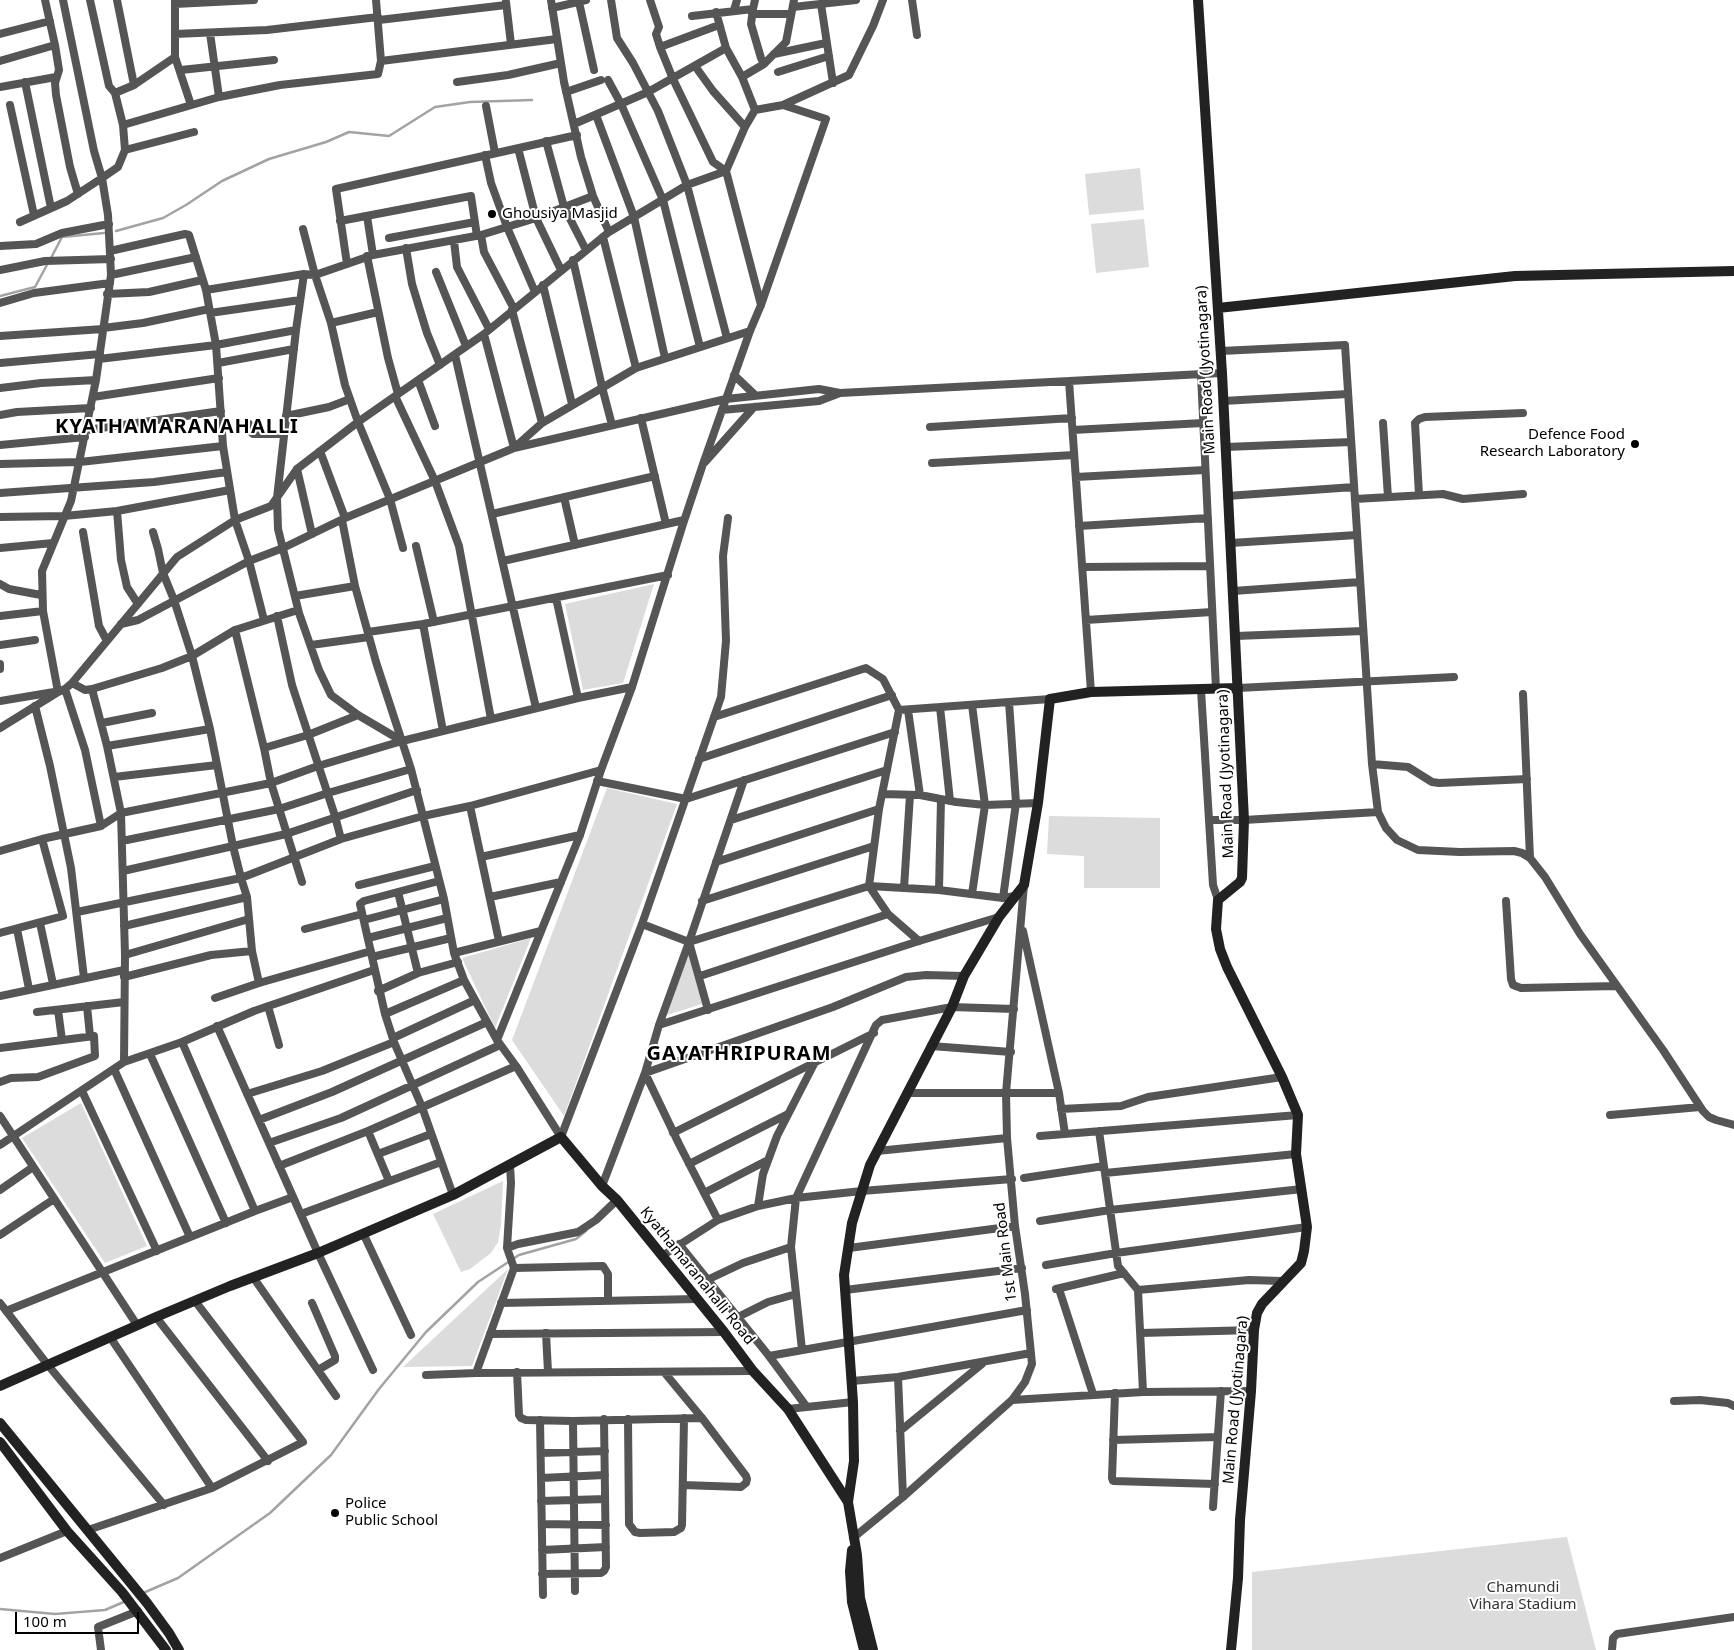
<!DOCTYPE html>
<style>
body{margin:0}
#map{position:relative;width:1734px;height:1650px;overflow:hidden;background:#fff;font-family:"Noto Sans",sans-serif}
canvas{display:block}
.scale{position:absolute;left:15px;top:1612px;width:124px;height:22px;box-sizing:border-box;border:2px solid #000;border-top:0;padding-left:6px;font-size:15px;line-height:18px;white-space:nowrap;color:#000;-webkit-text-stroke:4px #fff;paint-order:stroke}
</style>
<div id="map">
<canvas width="1734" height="1650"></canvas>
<div class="scale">100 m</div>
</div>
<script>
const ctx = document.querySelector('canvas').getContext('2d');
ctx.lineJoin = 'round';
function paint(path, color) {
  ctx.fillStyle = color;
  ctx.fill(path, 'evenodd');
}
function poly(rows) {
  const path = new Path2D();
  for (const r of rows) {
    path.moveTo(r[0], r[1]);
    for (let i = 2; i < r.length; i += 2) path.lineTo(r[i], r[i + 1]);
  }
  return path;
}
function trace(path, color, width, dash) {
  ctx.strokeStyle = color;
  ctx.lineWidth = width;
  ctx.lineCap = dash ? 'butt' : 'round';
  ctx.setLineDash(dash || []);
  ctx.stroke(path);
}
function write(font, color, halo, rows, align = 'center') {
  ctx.font = font + ' "Noto Sans",sans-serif';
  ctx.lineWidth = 4;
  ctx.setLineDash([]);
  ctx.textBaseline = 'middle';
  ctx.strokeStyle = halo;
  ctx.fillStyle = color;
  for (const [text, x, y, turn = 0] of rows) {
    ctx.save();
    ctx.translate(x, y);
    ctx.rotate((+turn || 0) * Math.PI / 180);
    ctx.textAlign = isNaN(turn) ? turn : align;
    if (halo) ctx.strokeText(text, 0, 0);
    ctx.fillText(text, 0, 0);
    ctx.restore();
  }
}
const green = poly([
 [1140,168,1144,210,1089,215,1085,174],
 [1144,219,1149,267,1096,273,1091,224],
 [654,584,623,683,583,690,565,604],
 [607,788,677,804,564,1116,512,1040],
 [1049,816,1160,818,1160,888,1084,888,1084,856,1047,854],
 [531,938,495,1028,462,958],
 [690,949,702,1004,667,1015],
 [81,1103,147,1246,105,1263,22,1138],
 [503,1181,501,1225,498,1242,491,1253,470,1269,461,1272,433,1214],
 [508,1269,472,1366,403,1367],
 [1567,1537,1596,1650,1252,1650,1252,1572]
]);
const stream = poly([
 [116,231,163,218,186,205,222,181,269,159,326,142,349,132,389,136,435,107,470,102,532,100],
 [51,258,62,237,104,233],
 [0,296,35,287,48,263],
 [143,1593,178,1578,270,1513,331,1455,379,1389,426,1332,478,1282,519,1255,576,1239,586,1231],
 [0,1609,55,1614,105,1610,126,1601]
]);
const street = poly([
 [45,0,55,45,59,70,55,83,56,95,70,167,78,194],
 [90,0,109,86,115,93],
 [117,0,134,85],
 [551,0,564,82,581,157,593,196,609,232],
 [611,0,617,38,633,63,658,111,687,185,727,338],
 [650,0,659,27,656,34,660,47,673,79,713,162,726,171,761,305],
 [912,0,917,35],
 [506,2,511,44],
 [579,2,594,70],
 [175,4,254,0],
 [821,4,833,83],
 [793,7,856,0],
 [552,8,586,0],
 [753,9,751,24,761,58,764,64],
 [734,10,737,0],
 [716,12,726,48,742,77,755,110],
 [752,14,790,14],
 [692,16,753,9,755,0],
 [379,20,506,5],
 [210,33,219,97],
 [0,34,50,21],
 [175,34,267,30,378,17],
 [660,47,719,25],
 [774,54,826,43],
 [175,57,191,105],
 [0,61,55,45],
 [381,61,557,39],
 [695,66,713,91,745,127],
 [181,70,274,60],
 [778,72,829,56],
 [742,77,764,64,786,42,794,0],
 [608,80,621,104,663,200,700,347],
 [25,82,51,208],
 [457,82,508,75,561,63],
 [0,87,56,77],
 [566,92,601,80],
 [10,105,34,215],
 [783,105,849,75,873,26,883,0],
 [486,106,495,153],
 [596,115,634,217,665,358],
 [574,124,648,92,726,48],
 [123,125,219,97,280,85,378,74,381,61,376,0],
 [546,141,564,207,586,250],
 [518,148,536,218,561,270],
 [125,150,194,132],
 [485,155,491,183,507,227,535,292],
 [367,216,373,255],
 [340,221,471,196,477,236],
 [20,222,67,201,102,178,94,151,63,0],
 [303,229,315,275,331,323,345,385,358,422,390,499,403,548],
 [481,235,484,252,514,309],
 [603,237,636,368],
 [389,238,475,222],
 [454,241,457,267,489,329],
 [0,246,36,244,62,233,109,224],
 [406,248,412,284,427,333,440,365],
 [110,251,185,234,189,235,206,290,216,345,223,446,235,520,249,561,264,620],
 [367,256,388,358,398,394],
 [573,260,602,387,612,425],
 [347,264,336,189,577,135],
 [0,270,45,261,111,259],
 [436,272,466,346],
 [304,274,296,330,277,498,278,529,299,613,319,670,331,695,358,715,402,741],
 [111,275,196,257],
 [543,285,572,404],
 [206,290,304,274,315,275,373,255,481,235,536,218,593,196],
 [107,294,149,292,202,280],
 [0,303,34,293,110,283],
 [512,310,542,423],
 [210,313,300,300],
 [331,323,378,312],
 [103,328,143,323,209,309],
 [484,334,514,448,542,423,636,368,750,331],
 [0,336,103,329],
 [1221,351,1345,345,1372,764,1378,812,1386,828,1397,840,1418,850,1460,852,1514,851,1522,853,1530,858,1545,877,1580,934,1663,1050,1703,1111,1709,1117,1716,1120,1734,1125],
 [455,355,536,708],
 [99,359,216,345,296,330],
 [0,363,100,354],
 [218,363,294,349],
 [734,375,755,395],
 [1201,375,1216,689],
 [418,380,435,426],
 [1069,381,1091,692],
 [0,388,41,383,96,380],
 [840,393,1222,373],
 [395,396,435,481,459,546,491,719],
 [93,397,219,378],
 [1223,401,1348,394],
 [0,415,17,412,91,408],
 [286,416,329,407,350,399],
 [641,418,666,524],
 [1383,423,1388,497],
 [249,424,250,431,253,434,284,434],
 [930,427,1072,418],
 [87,430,221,411],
 [1073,430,1203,423],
 [0,445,85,437],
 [1226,447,1351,442],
 [320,451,345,518],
 [705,462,754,407],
 [932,463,1074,455],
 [0,464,80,462,223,446],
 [297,469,312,534],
 [1076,477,1205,470],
 [0,493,154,482,227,472],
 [1419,495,1415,423,1419,419,1425,417,1523,413],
 [1227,496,1354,487],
 [564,497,575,545],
 [1355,499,1443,494,1463,499,1523,494],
 [117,511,121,560,127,587,138,604],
 [492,514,655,476],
 [0,517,64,516,117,511,230,490],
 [342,520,355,586,376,662,411,769,444,899,454,953,464,980,497,1040,516,1066,561,1137],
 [1079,526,1208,518],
 [83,532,99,626,107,641],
 [153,532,158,549,163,573,174,600,192,656,210,729,233,846,241,878,247,897,252,951,259,983],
 [1231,543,1357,535],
 [416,546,434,622],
 [0,548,53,543],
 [503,561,684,520],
 [1082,567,1210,566],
 [0,584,9,589,41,595],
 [1233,591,1360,582],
 [295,596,355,586],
 [556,598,578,698],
 [0,616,43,611],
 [277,616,292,685,335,816,341,839],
 [1086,620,1212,612],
 [121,624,138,620,249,561,283,548,345,518,514,448,726,399,819,389,840,393,819,401,722,410],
 [423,624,443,731],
 [235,630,264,748,271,783,302,882],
 [368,632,423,624,668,575],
 [1236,636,1363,631],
 [0,645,35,640],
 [311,645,369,637],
 [0,664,0,669],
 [72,683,85,690,92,689,107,746,121,813,125,955,124,1062],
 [1238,688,1454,677],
 [65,689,85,750,101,826],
 [92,689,162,668,192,656,235,630,298,610],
 [1201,690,1213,885,1218,900],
 [58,692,43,611,42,571,71,501,96,380,111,275,108,215,102,178,118,167,125,150,123,125,115,93,134,85,175,57,175,0],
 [1523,694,1530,858],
 [0,701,54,692],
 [35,706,50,766,71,868,84,978],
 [940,707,950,801],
 [899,710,1050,699],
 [908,710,920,795],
 [714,717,866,668,883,679,899,710,879,809,869,886,888,914,919,941],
 [102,723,152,713],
 [0,728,58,692,65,689,72,683,177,557,235,520,271,506,297,469,358,422,484,334,609,232,687,185,726,171,745,127,755,110,783,105,826,119,761,305,750,331,703,464,683,524,632,687,601,770,580,835,497,1040],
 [107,746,210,729],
 [264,748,308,735,358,715],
 [699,759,892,695],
 [1372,764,1408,767,1432,782,1439,783,1527,779],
 [114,777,217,765],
 [597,781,686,799,895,732],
 [882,794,920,795,956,802,985,805,1038,803],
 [470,806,499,941],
 [731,820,887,770],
 [1209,820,1244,820,1378,812],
 [122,841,279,809,328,793,411,769],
 [0,851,42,839,101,826,121,813,271,783,318,766,402,741,578,698,632,687],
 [481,857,580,835],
 [716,862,879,809],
 [123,871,286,834,417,790],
 [439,881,364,901,360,904,385,1014,394,1042,422,1107,453,1195],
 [359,885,435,866],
 [904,888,910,795],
 [939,890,941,799],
 [398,892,418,973],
 [972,894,985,805,972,705],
 [490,897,561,882],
 [1003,898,1016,803,1009,702],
 [702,901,874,846],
 [1506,901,1511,979,1513,985,1521,988,1617,986],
 [77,912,241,878,341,839,423,816,470,806,601,770],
 [364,920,444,899],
 [40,923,53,984],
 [642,924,689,942,869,886,939,890,1003,898,1015,896],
 [124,926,247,897],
 [17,929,29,989],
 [305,929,362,914],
 [1023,931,1059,1093,1065,1134],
 [0,933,63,916,42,839],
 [368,938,447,918],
 [689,942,708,1010],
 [454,953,541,931],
 [125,955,249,919],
 [372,957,451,938],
 [700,976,888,914],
 [124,977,211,955,252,951],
 [378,991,418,973,458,962],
 [0,996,124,970],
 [215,998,259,983,371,951],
 [87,1006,90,1036],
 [268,1006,279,1045],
 [58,1010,62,1040],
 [37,1012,124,1002],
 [385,1014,464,980],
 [659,1025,919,941,999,917],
 [217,1026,318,1253,373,1370],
 [393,1038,475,1000],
 [182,1042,255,1211],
 [931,1046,1011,1052],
 [0,1048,94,1036,95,1056,38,1077,11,1078,0,1082],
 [150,1054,226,1223],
 [114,1069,190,1237],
 [82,1091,157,1251],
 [907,1093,1059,1093],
 [247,1094,322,1071,394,1042],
 [1061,1109,1121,1106,1148,1097,1282,1077],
 [1610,1115,1700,1107],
 [0,1116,137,1325],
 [259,1120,332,1092,487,1022],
 [368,1131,389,1181],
 [1099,1131,1118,1266,1138,1290,1143,1392],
 [673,1133,874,1033],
 [1040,1136,1298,1115],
 [561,1137,642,924,721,697,726,641,723,556,728,518],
 [269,1143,341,1118,500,1045],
 [0,1145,124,1062,182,1042,254,1011,374,970],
 [877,1151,1007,1138],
 [378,1154,431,1134],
 [689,1164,788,1114],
 [279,1166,368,1131,516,1066],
 [1105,1173,1296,1154],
 [1024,1178,1104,1166],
 [602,1186,645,1073,659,1025,689,942,744,780],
 [0,1190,33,1167],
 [704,1193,768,1160],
 [758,1206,763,1174,777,1136,814,1064],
 [301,1214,441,1162],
 [718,1220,679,1144,645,1073,833,1007,906,977,926,975,964,976],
 [1040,1221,1110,1210,1302,1189],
 [363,1233,411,1335],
 [0,1235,54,1199],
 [679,1244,769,1356,806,1406],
 [507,1248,518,1244,578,1232,596,1220,617,1200],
 [849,1248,1015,1226],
 [662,1256,718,1220,758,1206,796,1198,862,1191,1012,1179],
 [1046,1265,1116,1253,1307,1227],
 [514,1268,603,1266,608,1274,608,1301],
 [253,1277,336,1396],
 [707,1280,743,1263,791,1247],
 [1056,1289,1124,1273],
 [1059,1289,1093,1394],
 [845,1290,1022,1268],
 [1138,1290,1249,1280,1282,1281],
 [0,1303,47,1364,164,1505],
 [312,1303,335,1356,335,1360,318,1370],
 [501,1303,697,1299],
 [6,1311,255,1211,293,1197],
 [156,1317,268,1461],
 [738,1317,768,1302,796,1294],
 [546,1333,548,1372],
 [1141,1333,1254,1330],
 [490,1334,724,1332],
 [110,1337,212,1488],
 [802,1350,791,1247,796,1198,876,1025,882,1020,952,1007,1014,1009],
 [769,1356,1027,1310],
 [517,1372,519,1415,521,1418,526,1420,573,1421,702,1418],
 [664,1372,702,1418,746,1476,747,1479,746,1483,741,1487,683,1485],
 [476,1373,514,1268,507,1248,511,1183,510,1165],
 [426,1375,476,1373,753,1371],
 [898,1377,903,1497],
 [852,1381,898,1377,1031,1353],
 [1115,1393,1112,1478,1113,1481,1215,1484],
 [1012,1400,1143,1392,1251,1391],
 [1674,1401,1700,1400,1728,1403,1734,1406],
 [788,1409,853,1402],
 [628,1419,629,1524,635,1532,640,1533,674,1532,681,1528,682,1525,684,1418],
 [540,1420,543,1595],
 [573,1421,575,1591],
 [900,1431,982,1364],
 [1113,1440,1218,1437],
 [541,1453,605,1451],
 [541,1478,605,1475],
 [541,1501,605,1499],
 [1213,1507,1221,1391],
 [542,1524,606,1525],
 [88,1530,212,1488,303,1442,195,1301],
 [853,1538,903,1497,1012,1400,1025,1382,1032,1364,1025,1294,1015,1226,1007,1138,1006,1093,1024,885],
 [542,1550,606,1547],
 [0,1558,67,1531],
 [542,1574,601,1573,604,1571,606,1567,604,1419],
 [101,1650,98,1627,138,1611],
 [1612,1650,1613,1638,1617,1634,1734,1617]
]);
const secondary = poly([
 [1198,0,1222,373,1244,820,1242,878,1240,882,1218,900,1216,929,1220,949,1227,967,1282,1077,1298,1115,1296,1154,1307,1227,1304,1251,1301,1263,1262,1304,1257,1313,1254,1330,1251,1391,1240,1520,1238,1578,1231,1650],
 [1218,308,1515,276,1734,271],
 [0,1386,156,1317,230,1286,318,1253,453,1195,561,1137,602,1186,617,1200,724,1332,753,1371,788,1409,848,1502,857,1555,860,1598,873,1650],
 [0,1423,147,1603,169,1633,179,1650],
 [0,1442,67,1531,122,1592,166,1650],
 [848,1502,854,1461,853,1402,844,1275,852,1223,870,1165,952,1007,964,976,999,917,1024,885,1038,803,1050,699,1091,692,1238,688],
 [852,1550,850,1571,852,1602,864,1650]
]);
const markers = [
 [492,214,5,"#000"],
 [1635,444,5,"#000"],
 [335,1513,5,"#000"]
];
const poiNames = [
 ["Ghousiya Masjid",502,214],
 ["Defence Food",1625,435,"right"],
 ["Research Laboratory",1625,452,"right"],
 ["Police",345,1504],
 ["Public School",345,1521]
];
const streetNames = [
 ["Main Road (Jyotinagara)",1206,370,-93],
 ["Main Road (Jyotinagara)",1226,774,-92],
 ["1st Main Road",1006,1252,-97],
 ["Kyathamaranahalli Road",697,1276,51],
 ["Main Road (Jyotinagara)",1236,1400,-85]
];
const parkNames = [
 ["Chamundi",1523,1588],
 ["Vihara Stadium",1523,1605]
];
const districtNames = [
 ["KYATHAMARANAHALLI",177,427],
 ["GAYATHRIPURAM",739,1054]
];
paint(green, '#dcdcdc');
trace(stream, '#a3a3a3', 2.5);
trace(street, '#555', 8);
trace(secondary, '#222', 10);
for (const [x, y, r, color] of markers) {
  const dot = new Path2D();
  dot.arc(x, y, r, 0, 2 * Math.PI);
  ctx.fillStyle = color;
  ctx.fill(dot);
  trace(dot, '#fff', 2);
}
write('15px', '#000', '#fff', poiNames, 'left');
write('15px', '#000', '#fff', streetNames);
write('15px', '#333', '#fff', parkNames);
ctx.letterSpacing = '1px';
write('bold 20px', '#000', '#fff', districtNames);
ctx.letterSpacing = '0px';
</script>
